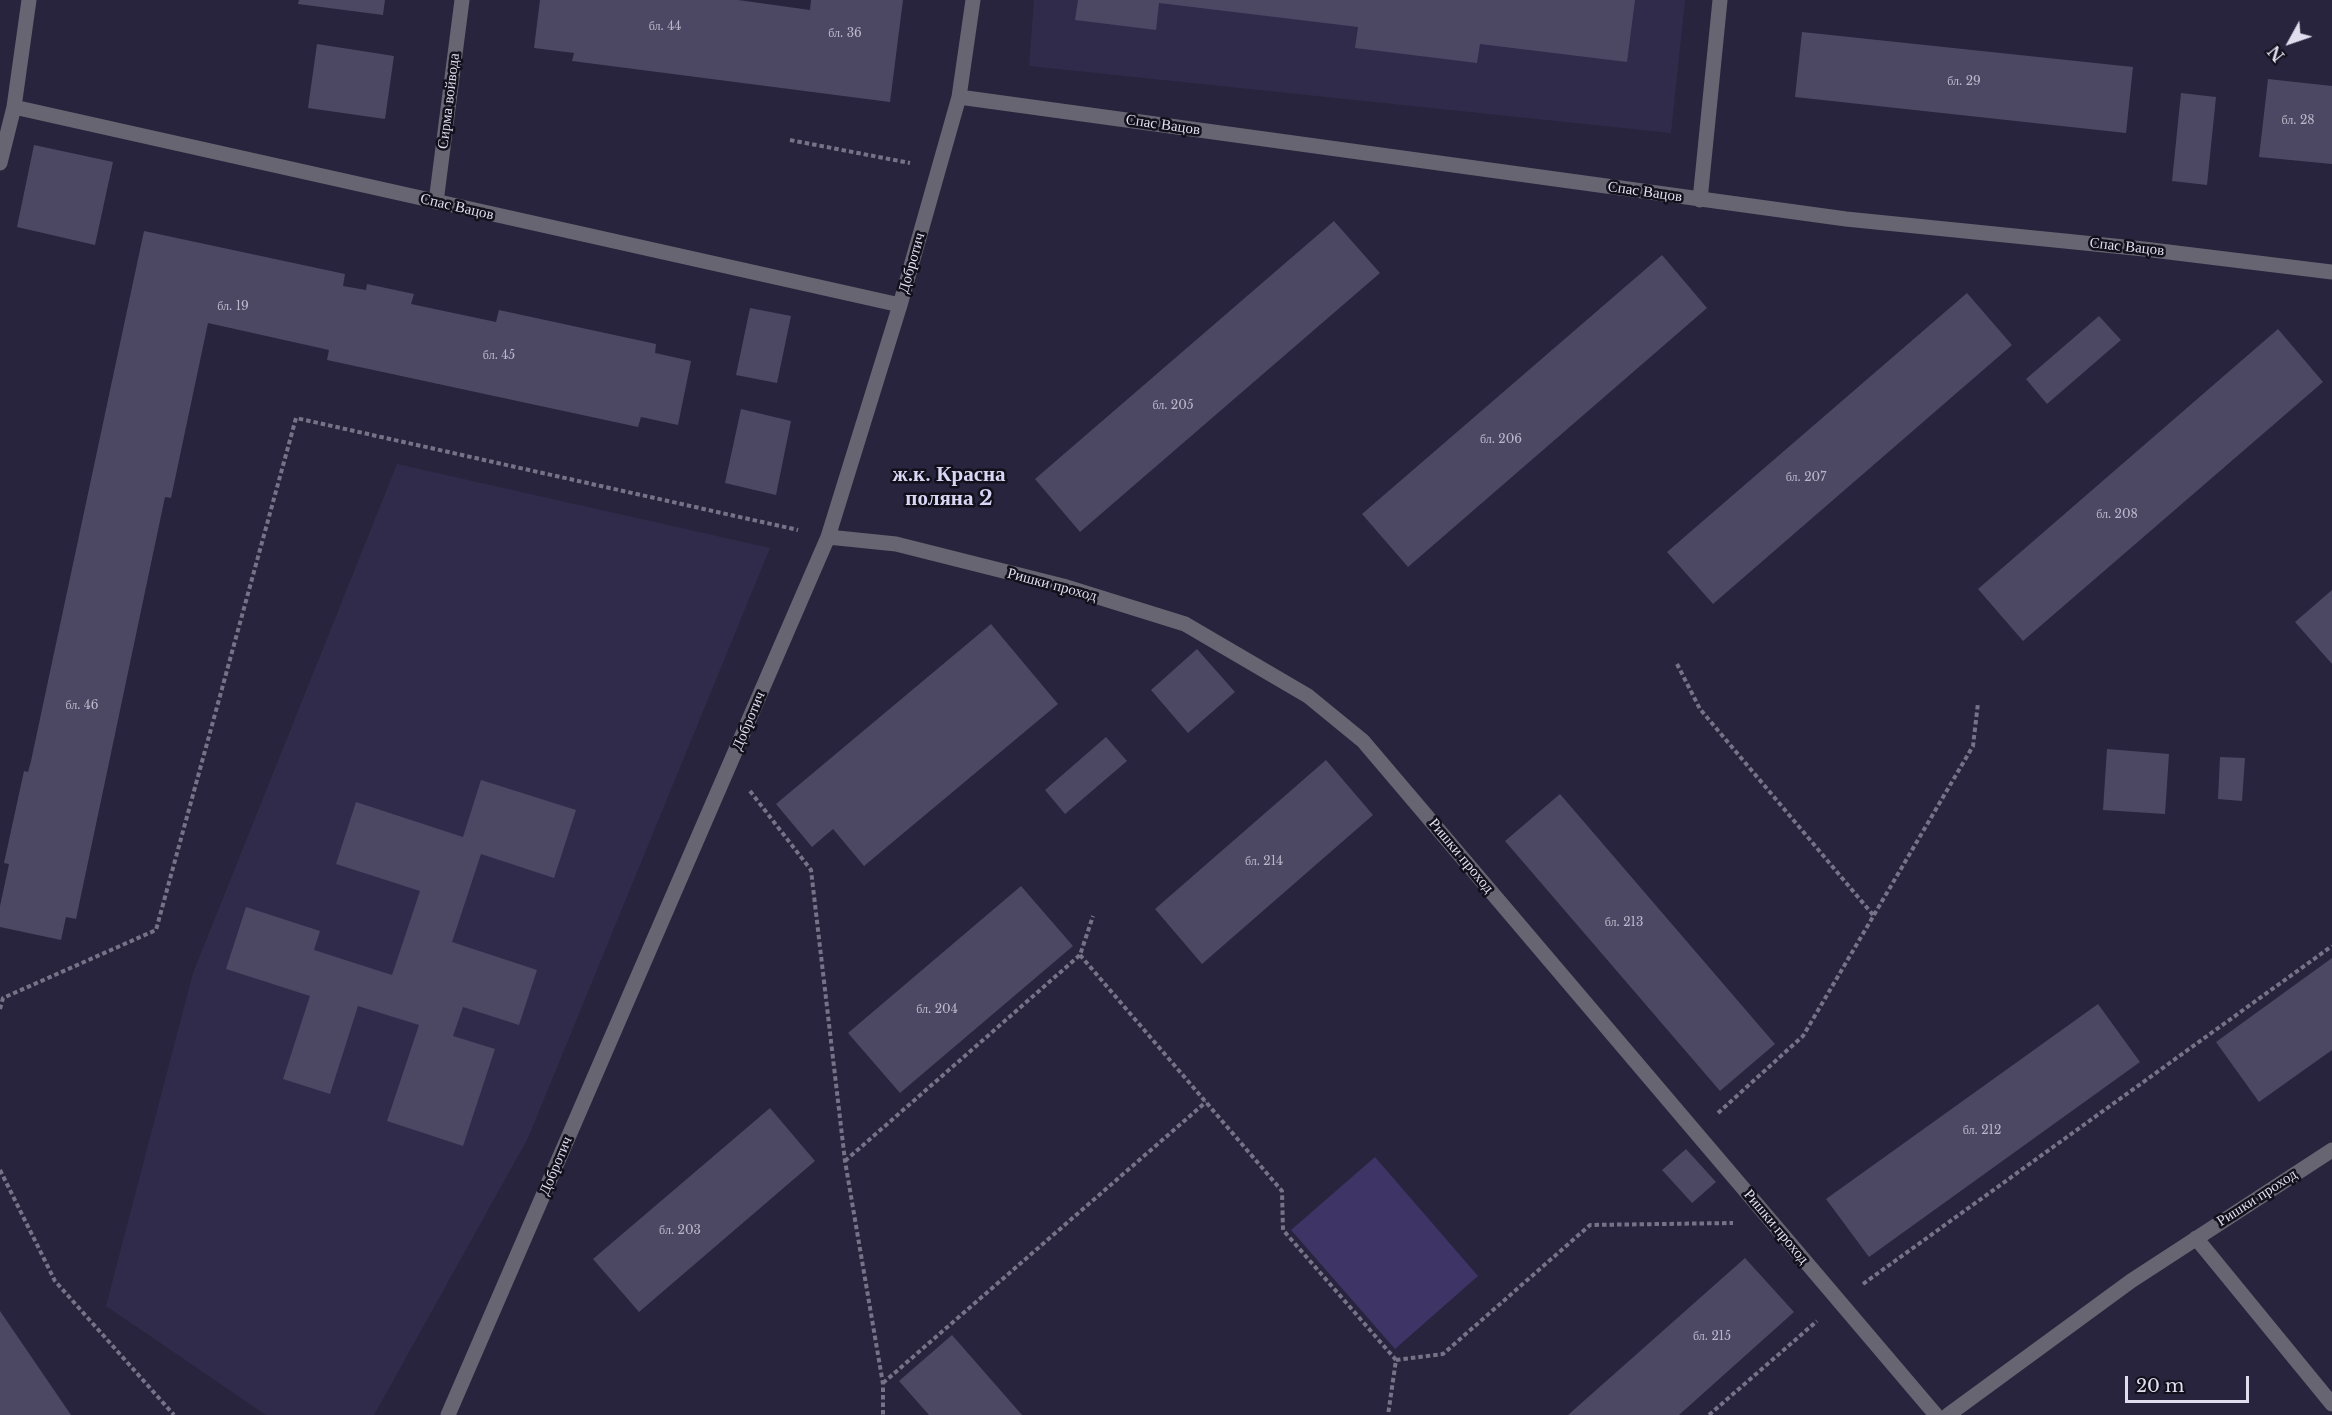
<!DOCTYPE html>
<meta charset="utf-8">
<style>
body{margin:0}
#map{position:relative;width:2332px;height:1415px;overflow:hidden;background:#28243d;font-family:"Libre Baskerville",serif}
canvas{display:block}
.north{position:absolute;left:2260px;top:12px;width:60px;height:60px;-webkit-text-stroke:4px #11101b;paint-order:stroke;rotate:230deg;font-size:16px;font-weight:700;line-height:24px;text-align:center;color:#dfddee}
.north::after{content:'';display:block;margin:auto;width:21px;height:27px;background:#dfddee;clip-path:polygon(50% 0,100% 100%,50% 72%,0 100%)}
.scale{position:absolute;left:2125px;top:1376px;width:124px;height:27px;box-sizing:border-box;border:3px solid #dfddee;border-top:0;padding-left:8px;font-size:18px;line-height:21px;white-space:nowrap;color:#dfddee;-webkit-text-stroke:4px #11101b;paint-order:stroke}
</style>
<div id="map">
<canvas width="2332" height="1415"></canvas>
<div class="north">N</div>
<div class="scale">20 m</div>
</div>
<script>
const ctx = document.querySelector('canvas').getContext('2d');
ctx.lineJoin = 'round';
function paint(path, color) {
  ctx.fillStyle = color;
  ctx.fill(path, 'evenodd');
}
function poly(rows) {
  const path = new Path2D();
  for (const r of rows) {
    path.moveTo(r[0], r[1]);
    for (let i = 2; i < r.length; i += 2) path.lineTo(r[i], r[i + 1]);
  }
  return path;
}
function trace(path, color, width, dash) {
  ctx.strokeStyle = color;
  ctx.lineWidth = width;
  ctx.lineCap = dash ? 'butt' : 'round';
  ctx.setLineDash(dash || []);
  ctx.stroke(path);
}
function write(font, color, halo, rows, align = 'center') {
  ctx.font = font + ' "Libre Baskerville",serif';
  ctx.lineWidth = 5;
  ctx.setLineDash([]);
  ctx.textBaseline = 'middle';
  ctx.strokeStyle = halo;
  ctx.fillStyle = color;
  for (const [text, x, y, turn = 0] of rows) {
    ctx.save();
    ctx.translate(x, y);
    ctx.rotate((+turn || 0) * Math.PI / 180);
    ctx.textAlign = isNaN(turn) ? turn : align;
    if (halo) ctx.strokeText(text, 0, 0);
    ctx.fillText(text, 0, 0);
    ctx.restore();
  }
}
const built = poly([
 [1034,0,1685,0,1671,133,1029,66],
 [397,464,770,548,528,1138,374,1415,266,1415,106,1306,193,973]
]);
const green = poly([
 [1375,1157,1478,1276,1395,1349,1291,1230]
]);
const building = poly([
 [299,0,385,0,383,15,298,4],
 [540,0,738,0,810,10,811,0,903,0,890,102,572,61,574,53,534,48],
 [1078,0,1635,0,1627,62,1480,44,1477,63,1355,48,1358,27,1159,3,1156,30,1075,20],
 [1802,32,2133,67,2126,133,1795,97],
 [317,44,394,56,385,119,308,108],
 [2268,79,2332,86,2332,164,2259,157],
 [2181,93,2216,97,2207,185,2172,181],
 [34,145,113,162,95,245,17,227],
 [1334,221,1380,273,1080,532,1035,479],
 [144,231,345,274,343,286,366,290,367,284,414,294,411,304,496,322,499,310,656,344,655,353,691,361,678,425,641,417,638,427,327,360,329,350,208,323,171,498,165,497,76,919,66,917,61,940,0,927,0,906,9,864,4,863,24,771,28,772,31,761],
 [1662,255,1707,308,1408,567,1362,514],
 [1967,293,2012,345,1713,604,1667,552],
 [750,308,791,316,777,383,736,375],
 [2099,316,2121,340,2047,404,2026,379],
 [2278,329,2323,382,2023,641,1978,589],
 [741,409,791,421,776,495,725,483],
 [2332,590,2332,664,2295,622],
 [991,624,1058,704,864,866,833,829,812,847,776,804],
 [1197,649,1235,692,1188,733,1151,690],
 [1106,737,1127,761,1065,814,1045,790],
 [2107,749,2169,754,2165,814,2103,810],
 [2220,757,2245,758,2242,801,2218,799],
 [1326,760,1373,815,1202,964,1155,909],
 [481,780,576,810,554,878,481,854,452,942,537,970,519,1025,463,1007,453,1036,495,1049,463,1146,387,1121,419,1025,358,1006,330,1094,283,1079,310,996,226,969,246,907,320,931,314,950,392,975,420,891,336,864,356,802,463,837],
 [1560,794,1775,1044,1720,1091,1505,841],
 [1021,886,1073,946,900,1093,848,1033],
 [2332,958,2332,1050,2259,1102,2216,1042],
 [2098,1004,2140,1062,1869,1257,1826,1199],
 [770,1108,815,1161,639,1312,593,1259],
 [1686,1149,1716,1182,1692,1203,1662,1170],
 [1745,1258,1794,1312,1679,1415,1568,1415],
 [0,1311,71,1415,0,1415],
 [952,1335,1022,1415,929,1415,899,1381]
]);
const path = poly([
 [790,140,910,163],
 [1677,664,1700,709,1874,916],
 [750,791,811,870,845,1161,883,1384,883,1415],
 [1080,955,1282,1191,1283,1230,1396,1360,1388,1415],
 [0,1009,3,998,156,930,296,418,798,530],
 [1718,1113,1803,1036,1973,746,1978,703],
 [845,1161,1080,955,1093,916],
 [0,1170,55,1281,174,1415],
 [1863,1284,2332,946],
 [1396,1360,1443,1354,1590,1225,1733,1223],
 [883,1383,1206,1102],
 [1709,1415,1817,1321]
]);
const service = poly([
 [1700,200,1720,0],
 [436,202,462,0]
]);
const minor = poly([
 [959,97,1846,219,2144,249,2332,272],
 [14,107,900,305],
 [0,163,14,107,29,0],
 [828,537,896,544,1063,586,1185,624,1308,696,1363,741,1936,1415],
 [2196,1238,2332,1404],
 [448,1415,828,537,900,305,959,97,973,0],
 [1948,1415,2131,1281,2332,1150]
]);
const numberNames = [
 ["бл. 44",665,27],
 ["бл. 36",845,34],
 ["бл. 29",1964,82],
 ["бл. 28",2298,121],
 ["бл. 19",233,307],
 ["бл. 45",499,356],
 ["бл. 205",1173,406],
 ["бл. 206",1501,440],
 ["бл. 207",1806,478],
 ["бл. 208",2117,515],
 ["бл. 46",82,706],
 ["бл. 214",1264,862],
 ["бл. 213",1624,923],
 ["бл. 204",937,1010],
 ["бл. 212",1982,1131],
 ["бл. 203",680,1231],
 ["бл. 215",1712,1337]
];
const streetNames = [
 ["Сирма войвода",449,101,-83],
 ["Спас Вацов",1163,125,8],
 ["Спас Вацов",1645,192,8],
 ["Спас Вацов",457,207,13],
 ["Спас Вацов",2127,247,6],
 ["Добротич",912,263,-74],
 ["Ришки проход",1052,585,15],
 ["Добротич",749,721,-67],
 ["Ришки проход",1461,856,50],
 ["Добротич",556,1166,-67],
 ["Ришки проход",2257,1198,-33],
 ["Ришки проход",1776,1227,50]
];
const districtNames = [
 ["ж.к. Красна",949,475],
 ["поляна 2",949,499]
];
paint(built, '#302b4a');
paint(green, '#3e3466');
paint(building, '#4c4863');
trace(path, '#767388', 4, [4.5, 3]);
trace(service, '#676572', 15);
trace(minor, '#676572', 15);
write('12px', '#bab8cb', null, numberNames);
write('15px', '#dfddee', '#11101b', streetNames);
write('bold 21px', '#d8d5f5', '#11101b', districtNames);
</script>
